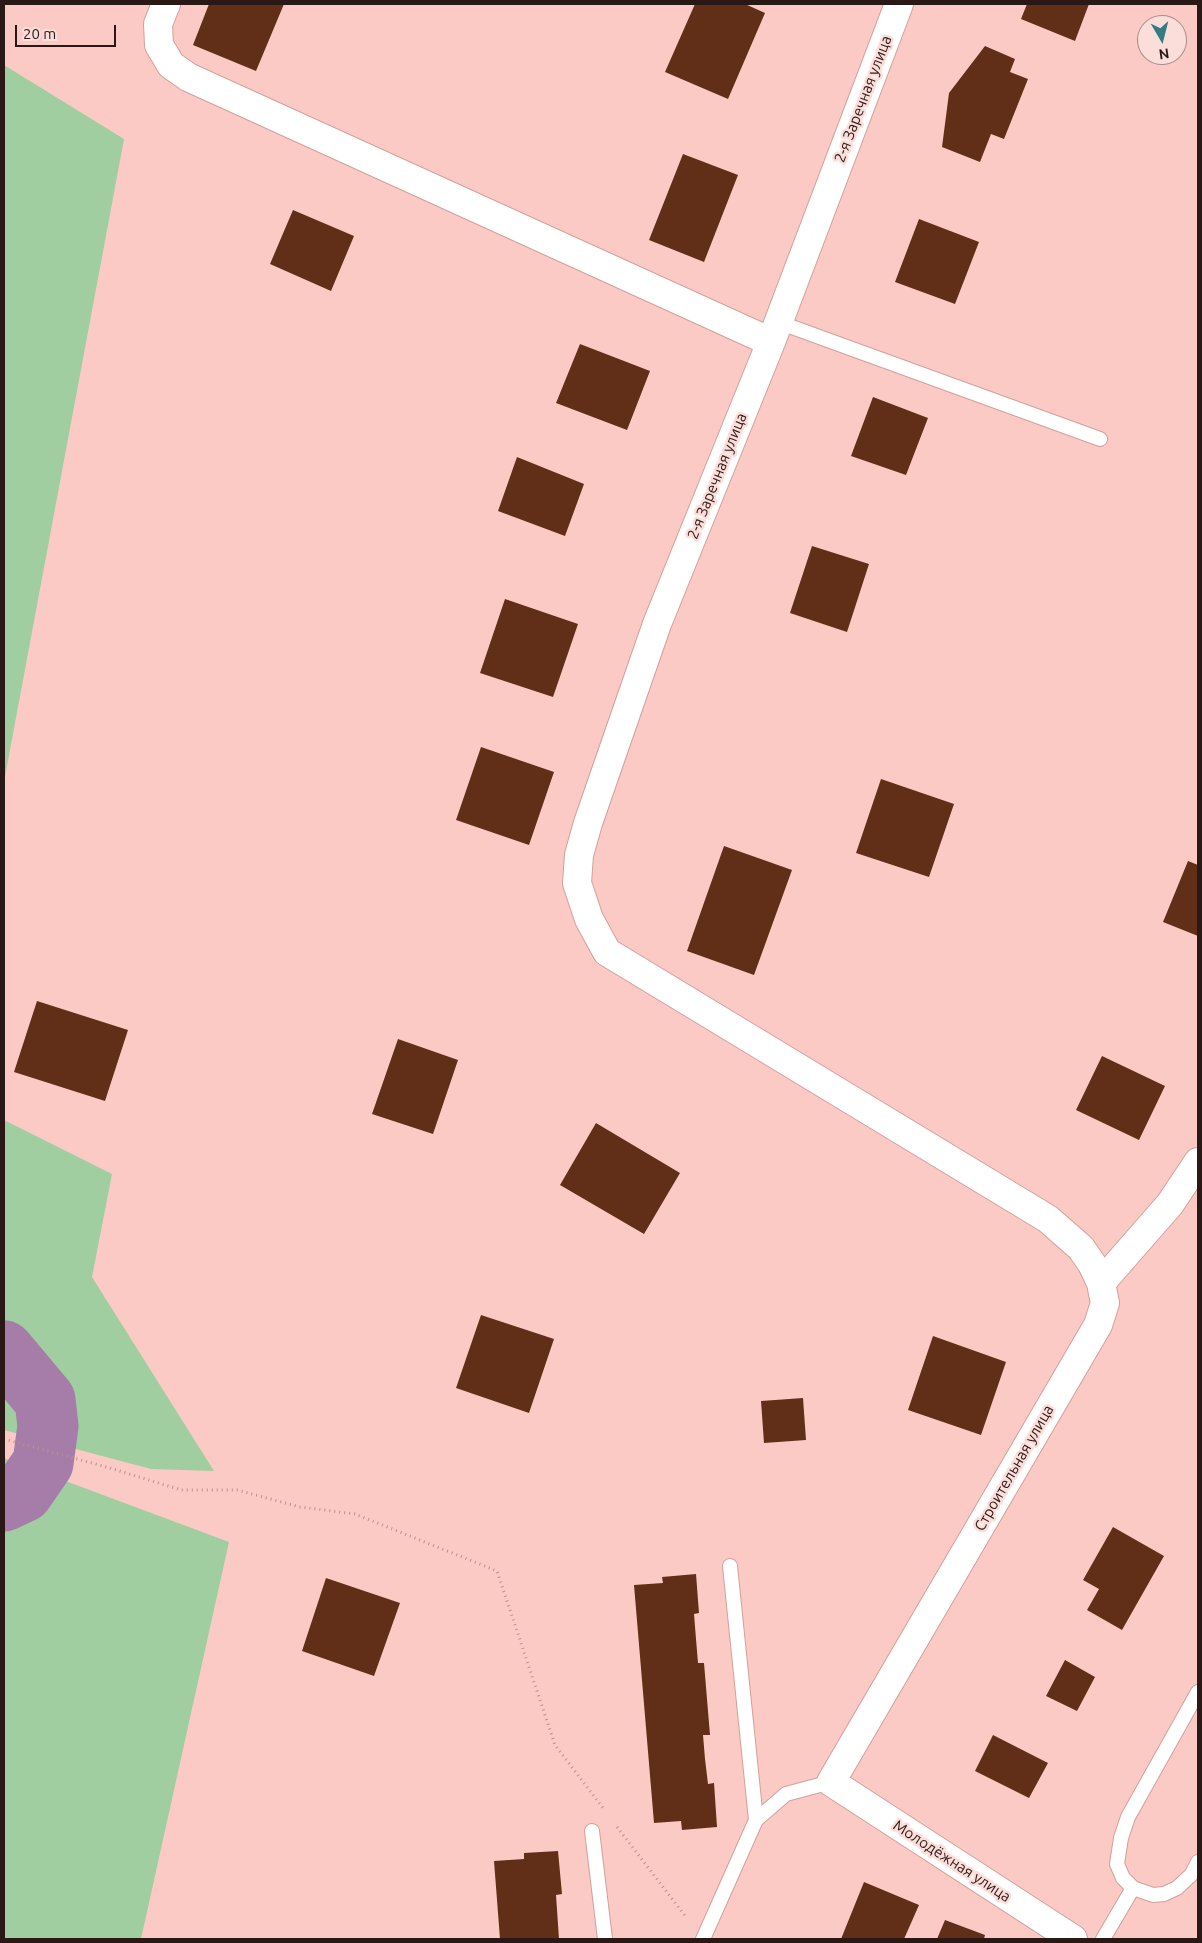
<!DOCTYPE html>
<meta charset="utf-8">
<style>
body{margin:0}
#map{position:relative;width:1202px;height:1943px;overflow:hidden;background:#fccac5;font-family:Ubuntu,sans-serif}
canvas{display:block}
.frame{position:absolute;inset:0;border:5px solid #2a1817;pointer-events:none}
.north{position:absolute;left:1137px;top:15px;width:50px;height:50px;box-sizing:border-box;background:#fbddd9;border:1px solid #a78e8b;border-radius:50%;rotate:172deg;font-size:14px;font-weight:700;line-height:20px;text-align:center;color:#2a1817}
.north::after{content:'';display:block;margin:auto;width:18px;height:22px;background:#347c84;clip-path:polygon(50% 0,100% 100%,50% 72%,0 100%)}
.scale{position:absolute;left:15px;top:25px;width:101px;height:22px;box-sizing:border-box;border:2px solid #2a1817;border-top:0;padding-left:6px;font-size:15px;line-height:18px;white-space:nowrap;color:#2a1817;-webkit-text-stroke:4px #fbddd9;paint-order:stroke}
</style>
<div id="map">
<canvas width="1202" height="1943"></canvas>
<div class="frame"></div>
<div class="north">N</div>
<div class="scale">20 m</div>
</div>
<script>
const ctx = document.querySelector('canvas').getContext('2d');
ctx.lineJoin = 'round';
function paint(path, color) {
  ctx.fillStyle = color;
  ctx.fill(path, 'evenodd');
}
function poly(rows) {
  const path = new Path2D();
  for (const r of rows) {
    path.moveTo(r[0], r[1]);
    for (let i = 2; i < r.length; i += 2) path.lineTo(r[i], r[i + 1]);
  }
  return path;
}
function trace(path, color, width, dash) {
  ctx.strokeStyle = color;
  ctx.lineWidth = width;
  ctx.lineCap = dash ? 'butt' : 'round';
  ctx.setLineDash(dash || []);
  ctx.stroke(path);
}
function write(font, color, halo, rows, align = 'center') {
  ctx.font = font + ' Ubuntu,sans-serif';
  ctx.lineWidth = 5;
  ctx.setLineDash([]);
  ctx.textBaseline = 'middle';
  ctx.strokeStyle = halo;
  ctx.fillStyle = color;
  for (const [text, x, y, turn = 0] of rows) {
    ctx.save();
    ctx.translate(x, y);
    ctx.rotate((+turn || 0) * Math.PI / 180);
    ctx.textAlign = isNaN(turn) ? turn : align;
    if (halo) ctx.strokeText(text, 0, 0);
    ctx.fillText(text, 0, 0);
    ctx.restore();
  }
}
const green = poly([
 [4,65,124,139,4,782],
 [4,1120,112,1174,92,1277,214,1471,151,1469,4,1430],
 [4,1458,229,1542,141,1939,4,1939]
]);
const river = poly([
 [4,1351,45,1400,48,1426,43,1463,23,1492,4,1501]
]);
const building = poly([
 [209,4,284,4,256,71,193,45],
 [695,4,745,4,765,13,728,99,665,72],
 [1027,4,1089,4,1075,41,1021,19],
 [985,46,1015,59,1010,72,1028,79,1004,139,991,134,980,162,942,147,949,93],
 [683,154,738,175,704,262,649,240],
 [293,210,354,236,331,291,270,264],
 [919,219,979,242,955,304,895,282],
 [580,344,650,371,627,430,556,403],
 [873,397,928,418,906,475,851,456],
 [517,457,584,484,565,536,498,511],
 [812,546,869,564,847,632,790,613],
 [505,599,578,624,553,697,480,673],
 [481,747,554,772,529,845,456,820],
 [881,779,954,804,929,877,856,853],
 [724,846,792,870,754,975,687,951],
 [1188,861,1198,865,1198,936,1163,922],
 [37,1001,128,1030,105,1101,14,1072],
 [398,1039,458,1060,433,1134,372,1114],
 [1102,1056,1165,1086,1139,1140,1076,1110],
 [596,1123,680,1173,644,1234,560,1185],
 [481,1315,554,1339,529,1413,456,1388],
 [933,1336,1006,1362,981,1435,908,1410],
 [803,1398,806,1440,764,1443,761,1401],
 [1113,1527,1164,1556,1122,1630,1087,1610,1099,1589,1083,1580],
 [696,1574,699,1613,694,1614,696,1639,698,1663,704,1663,710,1735,703,1735,705,1759,708,1784,714,1783,717,1827,682,1830,681,1821,654,1823,634,1585,663,1583,662,1577],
 [326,1578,400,1603,374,1676,302,1651],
 [1065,1660,1095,1677,1077,1711,1046,1696],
 [993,1735,1048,1763,1029,1798,975,1771],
 [558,1851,562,1894,556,1895,559,1939,500,1939,494,1861,524,1859,524,1853],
 [864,1882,919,1905,904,1939,841,1939],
 [945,1920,985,1935,984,1939,937,1939]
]);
const path = poly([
 [4,1439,110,1468,181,1490,237,1490,300,1507,355,1514,497,1571,555,1745,603,1808],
 [617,1827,686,1917]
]);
const lane = poly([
 [778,322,1100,439],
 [730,1566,756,1820],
 [592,1831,605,1939],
 [1133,1888,1153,1895,1164,1894,1177,1888,1192,1874,1198,1862],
 [703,1939,756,1820,786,1794,831,1782],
 [1103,1939,1133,1888,1123,1878,1117,1864,1121,1838,1128,1817,1198,1692]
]);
const street = poly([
 [166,4,158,24,159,45,171,65,188,77,771,342],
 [899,4,771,342,657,624,588,823,579,855,577,883,589,919,607,952,1048,1219,1081,1248,1092,1264,1101,1283],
 [1073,1939,831,1782,1098,1325,1105,1303,1101,1283,1170,1204,1198,1162]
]);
const streetNames = [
 ["2-я Заречная улица",863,99,-69],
 ["2-я Заречная улица",717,476,-68],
 ["Строительная улица",1014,1468,-60],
 ["Молодёжная улица",952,1861,33]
];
paint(green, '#a0cea0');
trace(river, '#a67ca9', 61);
paint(building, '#612f17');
trace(lane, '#d0a09c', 16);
trace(street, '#d0a09c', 30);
trace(path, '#b9918e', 3, [1, 4]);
trace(lane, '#fff', 14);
trace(street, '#fff', 28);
write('15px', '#2a1817', '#fbddd9', streetNames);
</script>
